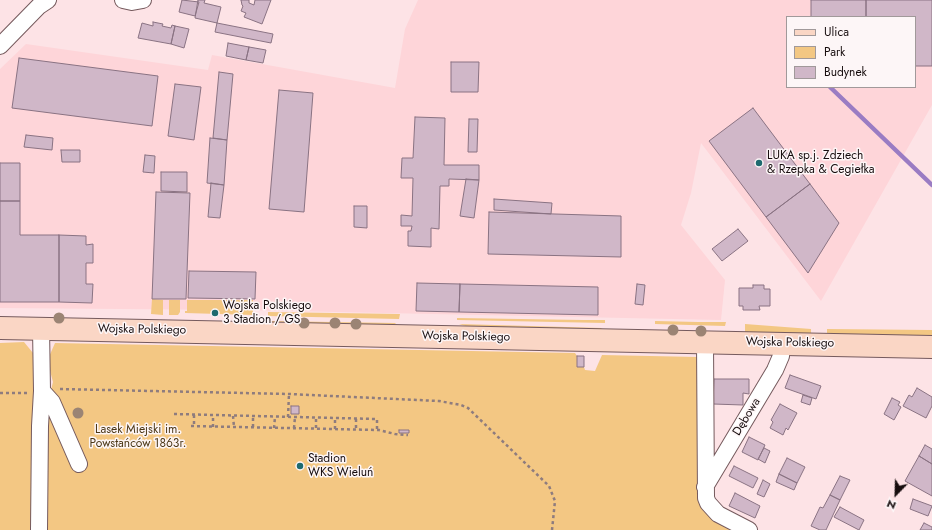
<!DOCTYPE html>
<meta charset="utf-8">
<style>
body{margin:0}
#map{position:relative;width:932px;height:530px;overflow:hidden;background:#fde3e6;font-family:Jost,sans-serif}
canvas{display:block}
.legend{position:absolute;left:786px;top:16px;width:130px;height:72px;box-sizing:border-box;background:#fdf6f7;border:1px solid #a1999a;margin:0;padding:5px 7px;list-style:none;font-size:12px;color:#170d0e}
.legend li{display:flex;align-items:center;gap:8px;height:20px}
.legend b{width:20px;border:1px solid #a1999a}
.north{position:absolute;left:876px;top:474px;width:40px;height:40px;-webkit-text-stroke:3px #fdf6f7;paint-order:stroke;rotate:203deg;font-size:11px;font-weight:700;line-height:16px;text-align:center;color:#170d0e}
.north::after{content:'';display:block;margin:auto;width:14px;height:18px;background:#170d0e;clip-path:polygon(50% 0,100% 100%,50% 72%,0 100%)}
</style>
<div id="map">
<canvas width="932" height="530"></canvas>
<ul class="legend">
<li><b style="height:5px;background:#fad6c5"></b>Ulica</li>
<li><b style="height:11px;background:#f3c783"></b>Park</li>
<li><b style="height:11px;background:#d0b7c8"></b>Budynek</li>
</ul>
<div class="north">N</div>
</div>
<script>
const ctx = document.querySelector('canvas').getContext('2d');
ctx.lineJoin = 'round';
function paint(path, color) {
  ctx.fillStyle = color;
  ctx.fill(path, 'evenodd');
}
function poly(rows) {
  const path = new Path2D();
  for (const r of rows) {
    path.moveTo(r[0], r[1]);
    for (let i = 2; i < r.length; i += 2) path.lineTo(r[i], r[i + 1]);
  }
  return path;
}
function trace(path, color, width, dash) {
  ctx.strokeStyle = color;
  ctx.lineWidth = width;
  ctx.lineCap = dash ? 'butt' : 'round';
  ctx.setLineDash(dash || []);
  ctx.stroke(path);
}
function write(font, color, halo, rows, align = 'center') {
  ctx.font = font + ' Jost,sans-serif';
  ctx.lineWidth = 3;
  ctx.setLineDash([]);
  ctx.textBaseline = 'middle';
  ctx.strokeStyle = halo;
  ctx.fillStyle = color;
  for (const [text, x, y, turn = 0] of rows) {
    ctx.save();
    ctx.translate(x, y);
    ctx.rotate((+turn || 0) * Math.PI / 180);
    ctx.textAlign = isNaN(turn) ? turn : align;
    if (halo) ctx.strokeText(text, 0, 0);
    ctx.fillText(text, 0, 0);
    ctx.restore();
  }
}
const built = poly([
 [418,0,932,0,932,105,821,301,701,143,691,193,681,225,725,280,721,320,240,310,0,308,0,69,26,44,208,70,212,55,395,88,405,29],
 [787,17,915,17,915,87,787,87]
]);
const green = poly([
 [152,299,163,300,163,315,151,314],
 [169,300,180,300,180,312,178,315,169,315],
 [187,300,253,300,253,315,185,313,185,311,187,311],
 [268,312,400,314,399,319,268,316],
 [457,318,584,320,605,320,605,323,457,320],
 [270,321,396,323,394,325,272,324],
 [655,321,698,322,726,322,725,326,655,324],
 [459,324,602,328,600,330,472,328],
 [745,324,811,329,811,335,745,334],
 [827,329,932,330,932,339,827,337],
 [24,342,33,353,35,387,32,530,0,530,0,343],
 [55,343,575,353,577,356,577,367,584,367,585,370,595,371,602,355,698,357,701,363,699,500,737,530,45,530,47,406,53,382,49,367,48,359]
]);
const stream = poly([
 [830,87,932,185]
]);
const building = poly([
 [182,0,199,2,195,16,179,12,182,0],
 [198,0,205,0,204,3,221,7,217,23,195,18,198,0],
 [241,0,249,0,249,3,254,5,255,0,271,0,262,24,244,17,246,13,241,11,243,6,242,5,241,0],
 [811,0,866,0,866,17,811,17,811,0],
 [866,0,932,0,932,66,915,66,915,17,866,17,866,0],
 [153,22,163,24,162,26,171,28,172,25,175,26,171,44,138,38,142,23,153,26,153,22],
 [217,23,273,34,271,43,215,32,217,23],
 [175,26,189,29,184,48,171,44,175,26],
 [228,43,249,47,246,60,226,56,228,43],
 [249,47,266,50,263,63,246,60,249,47],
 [19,58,158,76,152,126,12,108,19,58],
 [451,62,479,62,478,92,451,92,451,62],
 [219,72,233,74,227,140,213,138,219,72],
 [175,84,201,87,194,140,168,136,175,84],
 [279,90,313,93,304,212,269,209,279,90],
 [753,108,810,184,766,217,709,141,753,108],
 [415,117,445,118,444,165,479,165,479,180,449,179,449,186,440,186,439,229,431,228,431,247,408,246,408,231,411,231,412,226,401,226,401,215,412,216,413,178,401,178,402,158,413,158,415,117],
 [469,119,478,119,477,152,468,152,469,119],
 [26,135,53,138,52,150,24,147,26,135],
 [210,138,227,140,224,185,207,183,210,138],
 [61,150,80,150,80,162,62,162,61,150],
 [145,155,155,156,154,173,143,172,145,155],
 [0,163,20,163,20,201,0,201,0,163],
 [161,172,187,172,187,192,161,191,161,172],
 [466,179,479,180,474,218,460,216,466,179],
 [211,183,224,185,220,218,208,217,211,183],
 [810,184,839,223,808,273,766,217,810,184],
 [156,192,190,193,186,299,152,299,156,192],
 [494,199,552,203,551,214,494,210,494,199],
 [0,201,20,201,20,235,59,235,59,302,0,302,0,201],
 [354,206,367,206,367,228,354,227,354,206],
 [489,212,621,216,621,257,488,254,489,212],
 [738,229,748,241,722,261,712,249,738,229],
 [59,235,86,236,86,245,93,244,93,263,86,263,86,284,93,284,92,303,59,302,59,235],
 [189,271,256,272,255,299,188,298,189,271],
 [417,283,460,284,459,312,416,311,417,283],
 [460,284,598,287,598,315,459,312,460,284],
 [637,284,645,285,643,305,635,304,637,284],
 [753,285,764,285,764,289,770,289,770,306,759,306,760,310,743,310,743,306,739,306,739,288,753,288,753,285],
 [577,356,584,356,584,367,577,367,577,356],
 [790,375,821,386,816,399,785,388,790,375],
 [714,379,749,379,749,394,743,393,743,405,713,404,714,379],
 [917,388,932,397,932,406,926,418,903,406,909,395,912,397,917,388],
 [803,395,812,398,810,405,801,402,803,395],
 [892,398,900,402,898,405,901,407,894,420,884,414,892,398],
 [780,404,797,413,788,430,786,428,783,435,770,428,773,422,771,420,780,404],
 [291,406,299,406,299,414,291,414,291,406],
 [399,430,409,430,409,433,399,433,399,430],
 [749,437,765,445,758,460,742,452,749,437],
 [925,445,932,449,932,464,919,456,925,445],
 [764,448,770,451,765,463,758,459,764,448],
 [919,456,932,464,932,496,905,481,919,456],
 [787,458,805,467,797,483,779,474,787,458],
 [734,466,758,478,753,488,729,476,734,466],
 [779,474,797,483,794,490,776,482,779,474],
 [840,476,850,480,840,500,830,495,840,476],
 [763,480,770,484,764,497,757,494,763,480],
 [735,493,760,506,755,518,729,506,735,493],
 [830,495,840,500,826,530,820,530,811,526,820,507,823,508,830,495],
 [913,499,932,506,928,516,910,509,913,499],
 [840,507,864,520,859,530,834,517,840,507],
 [924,523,932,527,932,530,920,530,924,523]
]);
const path = poly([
 [60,389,289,394,439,401,461,405,468,408,549,486,555,501,552,530],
 [0,393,27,393],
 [174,414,377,419,377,430],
 [194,415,194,426],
 [233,416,234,427],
 [288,417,289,394],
 [356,419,356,429],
 [191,426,379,430,395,434,408,435],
 [213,427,213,415],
 [253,427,253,416],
 [274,428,275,417],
 [294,428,295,417],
 [316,428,316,418],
 [335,429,335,418]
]);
const street = poly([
 [123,0,132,2,143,0],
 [0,46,39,6,48,0],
 [705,342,706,498,708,503,718,514,749,530],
 [42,391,52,402,79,464],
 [705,487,775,370,781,356,782,343],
 [39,530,40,426,42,391,41,328]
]);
const secondary = poly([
 [0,328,932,347]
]);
const trees = [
 [59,318],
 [304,323],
 [335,323],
 [356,324],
 [673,330],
 [701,331],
 [78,413]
];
const markers = [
 [759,163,4,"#1e6a6f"],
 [215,313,4,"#1e6a6f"],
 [300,466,4,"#1e6a6f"]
];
const poiNames = [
 ["LUKA sp.j. Zdziech",767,156],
 ["& Rzepka & Cegiełka",767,170],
 ["Wojska Polskiego",223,306],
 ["3 Stadion / GS",223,320],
 ["Stadion",308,459],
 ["WKS Wieluń",308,473]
];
const streetNames = [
 ["Wojska Polskiego",142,330,1],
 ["Wojska Polskiego",466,337,1],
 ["Wojska Polskiego",790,343,1],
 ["Dębowa",747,417,-59]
];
const parkNames = [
 ["Lasek Miejski im.",138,430],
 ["Powstańców 1863r.",138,444]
];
paint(built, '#fed5d9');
paint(green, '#f3c783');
trace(stream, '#9a7cc3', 4.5);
paint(building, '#d0b7c8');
trace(building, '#8a7383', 1);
trace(street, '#755a5d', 18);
trace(secondary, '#755a5d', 24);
trace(path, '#8e7c7e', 2.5, [3, 3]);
trace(street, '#fff', 16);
trace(secondary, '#fad6c5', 22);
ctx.fillStyle = '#9b8474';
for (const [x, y] of trees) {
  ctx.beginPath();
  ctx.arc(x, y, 5.5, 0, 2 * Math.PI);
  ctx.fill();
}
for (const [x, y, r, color] of markers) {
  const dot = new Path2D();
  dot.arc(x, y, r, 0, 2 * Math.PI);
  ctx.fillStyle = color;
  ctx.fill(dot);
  trace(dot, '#fdf6f7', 1.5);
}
write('12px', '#170d0e', '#fdf6f7', poiNames, 'left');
write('12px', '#170d0e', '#fdf6f7', streetNames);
write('12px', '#4b3716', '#fdf6f7', parkNames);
</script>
